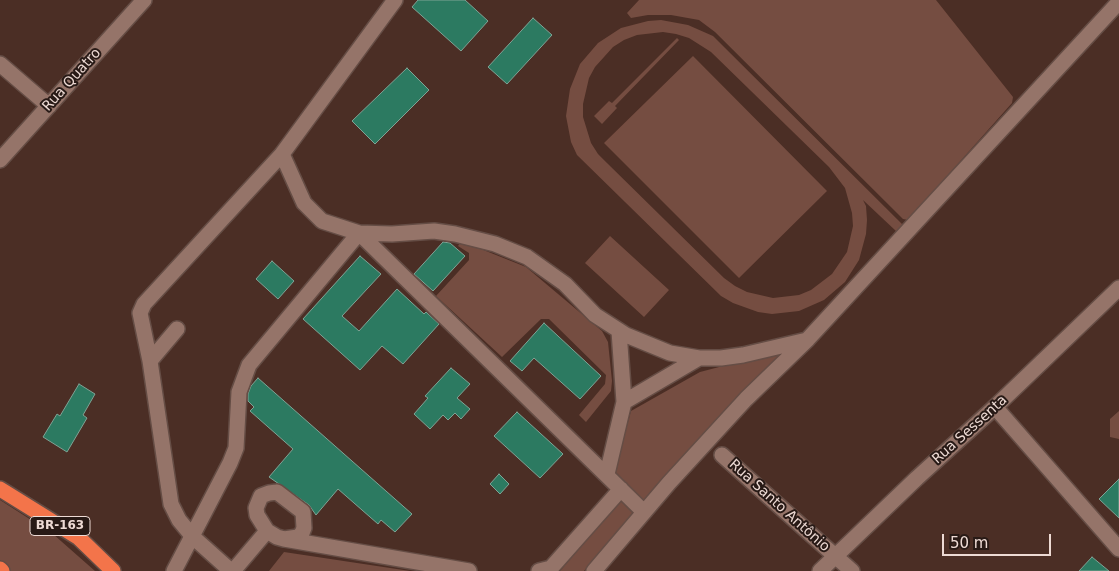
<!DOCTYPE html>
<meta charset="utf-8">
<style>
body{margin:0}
#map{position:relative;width:1119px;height:571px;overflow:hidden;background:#4b2e25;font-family:"DejaVu Sans",sans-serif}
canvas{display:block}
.scale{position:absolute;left:942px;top:534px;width:109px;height:22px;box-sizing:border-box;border:2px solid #eddad4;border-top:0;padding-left:6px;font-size:15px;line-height:18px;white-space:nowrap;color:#eddad4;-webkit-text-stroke:4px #281a16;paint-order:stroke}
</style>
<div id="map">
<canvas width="1119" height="571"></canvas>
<div class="scale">50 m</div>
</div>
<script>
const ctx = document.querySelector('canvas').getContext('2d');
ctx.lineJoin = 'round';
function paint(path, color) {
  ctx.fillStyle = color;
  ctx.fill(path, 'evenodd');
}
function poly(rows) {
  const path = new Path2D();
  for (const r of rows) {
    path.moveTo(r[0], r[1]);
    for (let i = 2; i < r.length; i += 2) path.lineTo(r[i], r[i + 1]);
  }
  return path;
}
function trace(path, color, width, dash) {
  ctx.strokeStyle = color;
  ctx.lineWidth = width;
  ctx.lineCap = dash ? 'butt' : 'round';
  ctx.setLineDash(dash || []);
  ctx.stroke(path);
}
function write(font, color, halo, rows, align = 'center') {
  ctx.font = font + ' "DejaVu Sans",sans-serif';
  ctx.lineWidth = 4;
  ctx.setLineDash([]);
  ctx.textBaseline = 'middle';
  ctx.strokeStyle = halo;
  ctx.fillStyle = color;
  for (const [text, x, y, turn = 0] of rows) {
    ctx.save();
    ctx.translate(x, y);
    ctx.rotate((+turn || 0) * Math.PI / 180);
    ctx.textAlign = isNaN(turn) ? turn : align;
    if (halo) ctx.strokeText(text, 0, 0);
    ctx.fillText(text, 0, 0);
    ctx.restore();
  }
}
const green = poly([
 [639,0,936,0,1013,97,1012,103,908,220,903,219,715,32,699,20,671,15,648,15,631,18,627,13],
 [661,20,688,25,713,36,903,225,897,232,863,200,866,206,867,220,866,234,859,260,845,282,824,300,799,311,772,314,758,312,733,303,721,296,577,155,571,142,566,116,570,89,580,64,598,43,621,28,648,21],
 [663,32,676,34,689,38,711,52,829,167,845,188,852,213,853,226,847,252,832,274,811,290,799,295,773,298,747,292,735,286,724,278,607,163,598,154,591,143,583,117,583,104,589,78,595,67,613,47,624,40,637,35],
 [677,38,679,40,615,106,617,108,602,124,594,116,609,101,612,103],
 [693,56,827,191,739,278,604,143],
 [610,236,669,290,644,317,585,263],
 [460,243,476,247,526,267,602,331,608,342,612,381,611,391,586,422,579,415,605,384,606,375,549,319,541,319,502,357,436,296,469,260,469,253,458,246],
 [780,351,785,354,644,502,614,473,631,411,700,372],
 [1119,411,1119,439,1110,437,1110,419],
 [0,500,53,534,95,571,10,571,0,560],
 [620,500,635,513,584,571,560,571],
 [284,552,410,571,269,571]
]);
const building = poly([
 [418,0,465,0,488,21,461,51,412,7,418,0],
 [533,18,552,35,507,84,488,67,533,18],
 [407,68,429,90,375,144,352,121,407,68],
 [443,242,450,243,465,256,433,291,414,274,443,242],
 [360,256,381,274,342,316,359,331,397,289,424,314,426,312,439,324,403,364,382,346,360,370,303,319,360,256],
 [272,261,294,281,278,299,256,279,272,261],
 [544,323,601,376,580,399,534,358,522,371,510,361,544,323],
 [451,368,470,384,457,398,470,409,461,419,455,413,448,420,443,415,430,429,414,414,428,398,425,396,451,368],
 [258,378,412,514,395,532,381,520,378,524,338,489,316,515,309,505,269,477,293,449,250,411,254,407,248,401,248,394,251,386,258,378],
 [79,384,95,394,83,415,87,418,67,452,43,437,57,414,60,416,79,384],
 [517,412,563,454,540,478,494,436,517,412],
 [499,474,509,484,500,494,490,484,499,474],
 [1119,479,1119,518,1099,499,1119,479],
 [1092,557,1109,571,1079,571,1092,557]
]);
const minor = poly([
 [0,64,49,106],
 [282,154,304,203,322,221,359,233,392,234,434,231,455,234,495,244,527,257,565,284,595,315,626,335,670,353,699,358,721,358,743,355,807,340],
 [0,160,144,0],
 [619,331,624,402,699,358],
 [150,361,177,329],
 [995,407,1119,549],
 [722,455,852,571],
 [607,474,624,402],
 [277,492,303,512,304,528,302,533,298,537,284,539,277,537,267,531,257,515,256,508,261,496,269,493,277,492],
 [284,539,469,571],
 [174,571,230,463,236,448,239,392,249,365,359,233,644,512],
 [231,571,193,537,179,520,171,504,150,361,140,313,144,304,282,154,395,0],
 [233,571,267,531],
 [539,571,551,568,621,489],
 [594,571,669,483,746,399,808,339,1119,2],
 [820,571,917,478,995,407,1119,288]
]);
const highway = poly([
 [0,489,79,538,113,571],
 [0,569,2,571]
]);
const shields = [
 [60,526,60]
];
const shieldNames = [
 ["BR-163",60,526]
];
const streetNames = [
 ["Rua Quatro",72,80,-48],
 ["Rua Sessenta",970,430,-42],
 ["Rua Santo Antônio",779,506,42]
];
paint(green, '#754d41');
paint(building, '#2c7a61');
trace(building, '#7fa395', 1);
trace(minor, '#654d45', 18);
trace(highway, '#654d45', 18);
trace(minor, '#957469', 15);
trace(highway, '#f3744a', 15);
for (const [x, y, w] of shields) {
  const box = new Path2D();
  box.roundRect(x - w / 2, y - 9.5, w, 19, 4);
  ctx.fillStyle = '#281a16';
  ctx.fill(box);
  trace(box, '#eddad4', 1);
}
write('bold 12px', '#eddad4', null, shieldNames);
write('14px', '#eddad4', '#281a16', streetNames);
</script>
